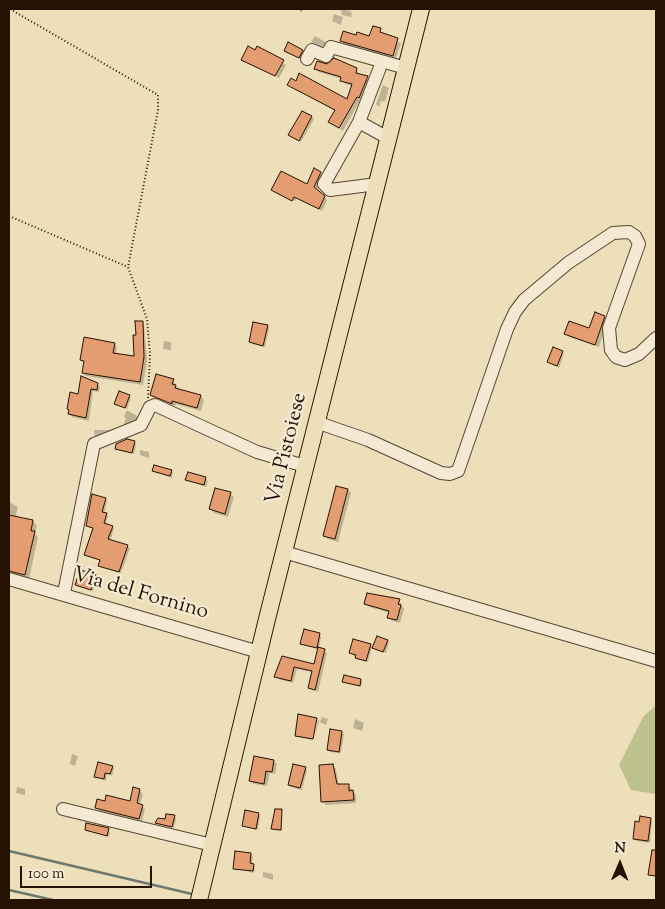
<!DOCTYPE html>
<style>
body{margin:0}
#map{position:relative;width:665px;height:909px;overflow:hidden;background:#eedfbb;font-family:"Sorts Mill Goudy",serif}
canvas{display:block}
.frame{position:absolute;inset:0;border:10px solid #261203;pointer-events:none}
.north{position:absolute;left:595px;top:839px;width:50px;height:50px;-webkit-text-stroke:4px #f4ead3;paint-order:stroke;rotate:1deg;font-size:14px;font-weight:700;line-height:20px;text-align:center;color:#261203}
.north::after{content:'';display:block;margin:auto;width:18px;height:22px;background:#261203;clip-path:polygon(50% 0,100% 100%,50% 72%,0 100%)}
.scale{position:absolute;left:20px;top:866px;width:132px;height:22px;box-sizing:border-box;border:2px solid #261203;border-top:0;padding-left:6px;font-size:15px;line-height:18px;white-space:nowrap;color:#261203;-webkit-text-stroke:4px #f4ead3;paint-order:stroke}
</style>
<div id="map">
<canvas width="665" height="909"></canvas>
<div class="frame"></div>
<div class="north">N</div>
<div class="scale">100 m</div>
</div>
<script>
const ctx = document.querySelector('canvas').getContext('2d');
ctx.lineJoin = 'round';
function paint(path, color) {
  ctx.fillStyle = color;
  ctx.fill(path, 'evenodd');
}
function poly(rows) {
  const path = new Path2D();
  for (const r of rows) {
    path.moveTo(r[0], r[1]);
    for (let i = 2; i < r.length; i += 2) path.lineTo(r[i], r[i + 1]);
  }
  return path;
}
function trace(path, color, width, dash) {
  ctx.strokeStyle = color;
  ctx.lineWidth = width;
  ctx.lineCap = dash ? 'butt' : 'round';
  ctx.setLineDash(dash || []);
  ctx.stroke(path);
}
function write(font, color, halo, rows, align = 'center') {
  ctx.font = font + ' "Sorts Mill Goudy",serif';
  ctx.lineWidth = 4.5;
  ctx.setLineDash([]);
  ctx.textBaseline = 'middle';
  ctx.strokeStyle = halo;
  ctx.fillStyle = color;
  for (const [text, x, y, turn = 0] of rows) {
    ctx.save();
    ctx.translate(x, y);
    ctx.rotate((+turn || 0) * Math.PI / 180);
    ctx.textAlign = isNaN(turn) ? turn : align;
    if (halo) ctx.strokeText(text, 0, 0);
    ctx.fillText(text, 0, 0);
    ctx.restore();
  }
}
const green = poly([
 [656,705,656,794,631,790,619,765,643,717]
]);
const shadow = poly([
 [341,9,350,11,352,13,351,17,342,15],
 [334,14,343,17,341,25,332,21],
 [380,29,383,35,401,43,396,58,345,44,341,41,357,37,370,38],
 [315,36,327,43,325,47,311,42],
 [257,48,286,65,279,78,242,60],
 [285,51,302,51,304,53,301,59],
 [315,69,356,69,359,75,370,81,363,101,360,100,343,131,329,122,335,111,289,85,348,101,353,86,345,84,342,79,319,72],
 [383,85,389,88,385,102,381,101,379,107,376,104],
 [312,117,314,119,301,142,292,137],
 [314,170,323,176,316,191,327,200,322,211,297,198,295,201,273,190,307,185],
 [604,317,608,320,599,347,569,337,566,334,590,329],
 [141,322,144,325,147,361,143,385,86,376,83,373,84,363,81,360,114,344,117,347,116,354,135,358],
 [267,326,269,328,265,347,252,344,250,342],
 [164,341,171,342,171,350,163,349],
 [562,352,564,354,559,368,548,362],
 [173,380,179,390,201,396,204,400,201,411,176,404,175,406,151,395],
 [97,384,100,387,99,392,93,391,89,421,72,417,69,414,79,395],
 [129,396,131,398,127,409,115,404],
 [127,410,137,416,137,421,125,425,124,423,126,419,124,416],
 [94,430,110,430,111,431,95,438],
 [134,442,136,444,134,454,117,449],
 [140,450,149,452,149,458,140,455],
 [153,471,171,471,173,473,172,478],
 [205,479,208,481,206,487,187,480],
 [348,490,351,493,338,542,328,539,324,536],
 [230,494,234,497,228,517,214,513,211,509],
 [105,499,107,501,104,514,108,516,106,524,114,529,110,541,130,548,121,573,101,567,99,565,101,561,86,554,94,529,87,525],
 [9,502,18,507,16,514,19,519,33,521,37,526,35,534,38,537,29,579,9,574],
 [95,575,97,577,93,591,77,585],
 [399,600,404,609,400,623,392,621,389,617,390,613,369,607,365,604],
 [319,634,321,636,319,648,327,653,318,692,309,688,313,672,297,669,293,683,278,679,276,676,283,658,314,666,318,649,302,644],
 [387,641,389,643,386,653,376,649],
 [370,645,372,647,368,662,359,660,351,653],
 [360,680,362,682,361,687,344,682],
 [322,717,328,719,326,725,319,722,314,740,318,720,320,722],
 [316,719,312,740,296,736],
 [355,719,364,723,362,731,353,728],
 [342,732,344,734,341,753,330,752,328,750],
 [72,754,78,756,75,766,70,764],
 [274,761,277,764,275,774,270,773,267,786,253,784,250,780],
 [332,765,336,769,339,786,348,785,352,789,356,795,356,803,326,805,322,801],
 [112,767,114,769,112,776,107,774,106,781,95,776],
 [305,768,307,770,302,790,291,787,289,785],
 [17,787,25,789,25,795,16,793],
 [139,790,143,794,140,805,145,809,142,821,100,811,96,808,106,802,131,803],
 [281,811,282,831,275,830,273,829],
 [258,814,260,816,258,830,243,826],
 [174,817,176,819,174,828,156,823],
 [650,819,652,821,650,843,636,841,634,839],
 [86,830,108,830,110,832,109,837],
 [251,854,253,856,252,865,255,867,254,873,234,868],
 [263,872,273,874,273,880,263,877]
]);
const stream = poly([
 [301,10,301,9],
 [9,851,192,894],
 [9,890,53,900]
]);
const building = poly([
 [373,26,381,28,380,32,398,38,393,56,340,41,343,31,356,35,357,32,369,36,373,26],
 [288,42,303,50,299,58,284,51,288,42],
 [248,46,255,50,257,46,284,60,275,76,241,60,248,46],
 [334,58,357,68,356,73,368,76,359,98,357,97,339,128,328,122,335,110,287,85,291,78,296,81,299,73,347,99,352,84,340,81,341,77,314,69,317,61,327,64,334,58],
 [302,111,312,116,299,141,288,135,302,111],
 [314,168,321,172,314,187,325,196,319,209,294,197,292,201,271,190,281,171,307,184,314,168],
 [595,312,605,316,595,345,564,334,569,321,589,328,595,312],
 [135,321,143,321,144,357,140,382,82,373,84,361,80,360,84,337,115,343,113,353,134,356,133,335,136,335,135,321],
 [253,322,268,325,263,346,249,342,253,322],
 [553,347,563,351,557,366,547,362,553,347],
 [156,374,174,379,172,384,176,385,175,388,201,395,197,408,172,401,172,404,150,395,156,374],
 [81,376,98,383,97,390,91,389,86,418,68,414,69,410,67,409,70,392,78,394,81,376],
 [119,391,130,395,125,408,114,404,119,391],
 [127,439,135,441,132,453,115,449,116,444,127,439],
 [154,465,172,470,170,476,152,471,154,465],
 [188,472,206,477,204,485,185,480,188,472],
 [336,486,348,489,335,539,323,536,336,486],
 [215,488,231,492,225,514,209,509,215,488],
 [92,494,106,498,102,512,107,513,104,523,113,526,108,539,128,545,119,572,98,566,100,560,84,555,93,528,86,526,92,494],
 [9,515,33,520,31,531,35,531,25,575,9,571,9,515],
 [80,570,96,574,91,590,75,585,80,570],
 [367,593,400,599,398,604,401,605,397,620,387,618,389,611,364,604,367,593],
 [304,629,320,633,317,648,300,644,304,629],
 [377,636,388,640,383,652,372,648,377,636],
 [353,639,371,644,366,661,355,658,356,655,349,653,353,639],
 [318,647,325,649,315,690,308,688,312,671,294,667,291,681,274,677,282,656,314,664,318,647],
 [344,675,361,679,360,686,342,682,344,675],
 [298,714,317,718,313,739,295,736,298,714],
 [330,729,342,731,339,752,327,750,330,729],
 [254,756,274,760,272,772,266,771,264,784,249,781,254,756],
 [98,762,113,766,110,774,105,773,104,779,94,777,98,762],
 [293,764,306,767,300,788,288,785,293,764],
 [333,764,337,784,349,784,349,791,353,790,354,800,321,802,319,765,333,764],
 [133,787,140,789,137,803,143,805,139,819,95,808,97,799,105,801,106,795,130,801,133,787],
 [275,809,282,809,281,830,271,829,275,809],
 [245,810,259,813,256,829,242,826,245,810],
 [166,814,175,815,172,827,155,823,158,818,165,819,166,814],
 [640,816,651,818,648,841,633,839,635,821,639,822,640,816],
 [86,823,109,828,107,836,85,830,86,823],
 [652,850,656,850,656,876,648,875,652,850],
 [235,851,251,853,250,863,254,864,253,871,233,869,235,851]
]);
const path = poly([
 [10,9,158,95,158,110,128,267,147,319,150,354,148,398],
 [9,216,128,267]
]);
const minor = poly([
 [307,59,312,50,326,56,331,47,406,68],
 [382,62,359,122,388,138],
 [359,122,324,184,330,190,377,184],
 [316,422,368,440,441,473,450,474,458,471,507,329,515,312,524,300,568,263,613,233,629,232,635,236,639,244,609,328,611,350,616,357,625,360,639,354,656,338],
 [284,552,656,661],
 [9,579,259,652],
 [64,593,94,444,141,425,150,407,155,405,257,452,305,466],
 [63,809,212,845]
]);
const major = poly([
 [199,900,267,619,421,9]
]);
const streetNames = [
 ["Via Pistoiese",288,449,-76],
 ["Via del Fornino",140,595,16]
];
paint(green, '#bcc18e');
paint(shadow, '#0003');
trace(stream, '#6c786e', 2.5);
paint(building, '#e39d70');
trace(building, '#261203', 1);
trace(minor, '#584531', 14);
trace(major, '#261203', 18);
trace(path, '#261203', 2, [1, 2.5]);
trace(minor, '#f4ead3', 12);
trace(major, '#eedfbb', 16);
write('21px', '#261203', '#f4ead3', streetNames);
</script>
